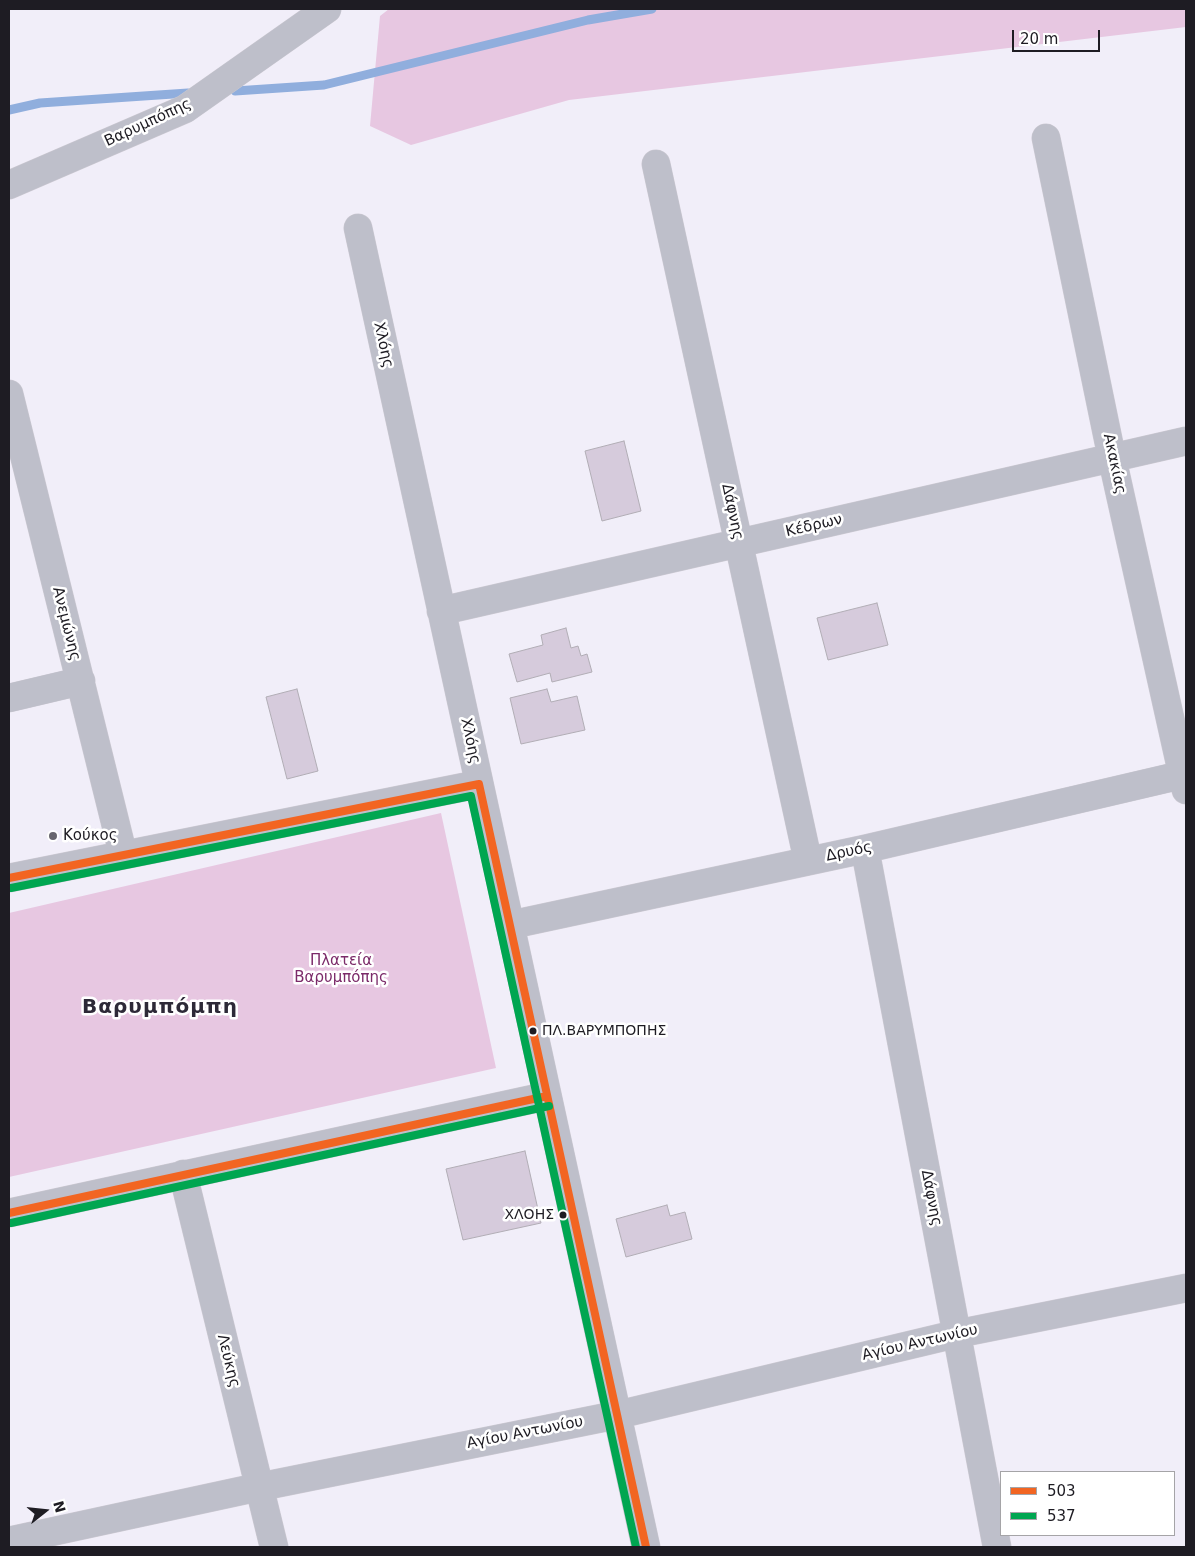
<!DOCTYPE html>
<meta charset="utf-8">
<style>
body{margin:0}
#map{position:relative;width:1195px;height:1556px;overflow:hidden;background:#f1eef9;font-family:"DejaVu Sans",sans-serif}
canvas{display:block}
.frame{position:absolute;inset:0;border:10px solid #1e1c23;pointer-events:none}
.legend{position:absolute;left:1000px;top:1471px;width:175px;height:65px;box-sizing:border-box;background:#fff;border:1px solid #a5a4a7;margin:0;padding:6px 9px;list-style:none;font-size:15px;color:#1e1c23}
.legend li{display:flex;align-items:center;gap:10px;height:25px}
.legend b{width:25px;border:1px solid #a5a4a7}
.north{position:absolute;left:20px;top:1486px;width:50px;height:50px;-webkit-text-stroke:4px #fff;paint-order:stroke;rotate:74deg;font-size:14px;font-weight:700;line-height:20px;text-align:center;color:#1e1c23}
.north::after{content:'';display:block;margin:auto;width:18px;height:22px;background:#1e1c23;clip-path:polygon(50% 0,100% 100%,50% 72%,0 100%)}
.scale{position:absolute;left:1012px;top:30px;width:88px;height:22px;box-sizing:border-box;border:2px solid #1e1c23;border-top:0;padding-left:6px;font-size:15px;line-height:18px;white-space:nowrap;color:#1e1c23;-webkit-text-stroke:4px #fff;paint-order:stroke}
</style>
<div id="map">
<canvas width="1195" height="1556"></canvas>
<div class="frame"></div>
<ul class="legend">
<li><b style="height:6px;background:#f26522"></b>503</li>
<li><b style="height:6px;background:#00a651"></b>537</li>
</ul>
<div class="north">N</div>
<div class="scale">20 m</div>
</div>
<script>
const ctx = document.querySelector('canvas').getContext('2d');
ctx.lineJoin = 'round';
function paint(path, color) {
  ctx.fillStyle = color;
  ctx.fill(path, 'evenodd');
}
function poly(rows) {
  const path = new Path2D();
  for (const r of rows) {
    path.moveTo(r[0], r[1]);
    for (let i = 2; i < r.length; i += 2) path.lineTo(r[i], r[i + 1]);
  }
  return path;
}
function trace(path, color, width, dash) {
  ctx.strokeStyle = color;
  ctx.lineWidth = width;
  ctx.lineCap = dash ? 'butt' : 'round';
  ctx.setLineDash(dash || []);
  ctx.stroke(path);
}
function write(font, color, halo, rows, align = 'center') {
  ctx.font = font + ' "DejaVu Sans",sans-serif';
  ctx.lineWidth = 5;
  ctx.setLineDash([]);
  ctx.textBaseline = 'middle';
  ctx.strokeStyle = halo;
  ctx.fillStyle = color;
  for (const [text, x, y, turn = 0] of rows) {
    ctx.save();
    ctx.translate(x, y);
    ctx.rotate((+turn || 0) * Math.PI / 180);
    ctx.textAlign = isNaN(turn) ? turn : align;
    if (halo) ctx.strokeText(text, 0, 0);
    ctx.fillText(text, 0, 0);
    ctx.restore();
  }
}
const green = poly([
 [389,9,1186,9,1186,27,569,100,411,145,370,126,380,16],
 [441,813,496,1068,9,1177,9,913]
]);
const stream = poly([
 [235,91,324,85,588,20,652,9],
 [9,110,40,103,188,93]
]);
const building = poly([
 [624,441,641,511,602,521,585,451,624,441],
 [877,603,888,645,828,660,817,618,877,603],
 [566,628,571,648,578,646,581,656,587,654,592,672,552,682,550,673,517,682,509,654,543,645,541,635,566,628],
 [297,689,318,771,287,779,266,697,297,689],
 [547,689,551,702,577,696,585,730,521,744,510,698,547,689],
 [525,1151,541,1223,463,1240,446,1169,525,1151],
 [667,1205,670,1216,685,1212,692,1239,626,1257,616,1219,667,1205]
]);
const minor = poly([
 [1046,138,1112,458,1186,790],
 [656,164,808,861],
 [9,185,185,109,327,9],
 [358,228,646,1547],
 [9,394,123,854],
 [441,611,1186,441],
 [9,698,81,681],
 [865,849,997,1547],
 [9,878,479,784],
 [510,925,865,849,1186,774],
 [183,1174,274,1547],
 [9,1213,547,1096],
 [9,1541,259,1487,617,1415,956,1334,1186,1288]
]);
const bus1 = poly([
 [479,784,646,1547],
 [9,878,479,784],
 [9,1213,547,1096]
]);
const bus2 = poly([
 [11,888,471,796,636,1547],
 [11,1223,549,1106]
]);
const markers = [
 [53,836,5,"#68666e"],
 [533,1031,4.5,"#1e1c23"],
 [563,1215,4.5,"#1e1c23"]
];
const busNames = [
 ["ΠΛ.ΒΑΡΥΜΠΟΠΗΣ",542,1031],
 ["ΧΛΟΗΣ",554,1215,"right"]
];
const streetNames = [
 ["Βαρυμπόπης",148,123,-25],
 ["Χλόης",383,345,78],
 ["Ακακίας",1114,464,78],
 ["Δάφνης",732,512,78],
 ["Κέδρων",814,526,-13],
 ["Ανεμώνης",66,624,76],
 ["Χλόης",470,741,78],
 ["Δρυός",849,852,-12],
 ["Δάφνης",931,1198,79],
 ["Αγίου Αντωνίου",920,1343,-13],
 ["Λεύκης",228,1361,76],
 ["Αγίου Αντωνίου",525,1433,-11]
];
const poiNames = [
 ["Κούκος",63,836]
];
const parkNames = [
 ["Πλατεία",341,961],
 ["Βαρυμπόπης",341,978]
];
const districtNames = [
 ["Βαρυμπόμπη",160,1008]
];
paint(green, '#e7c7e1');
trace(stream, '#90aedd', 9);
paint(building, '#d6cbdc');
trace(building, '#b1adb5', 1);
trace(minor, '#ccc9d2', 29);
trace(minor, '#bebfca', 28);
trace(bus1, '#f26522', 8);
trace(bus2, '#00a651', 8);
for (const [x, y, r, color] of markers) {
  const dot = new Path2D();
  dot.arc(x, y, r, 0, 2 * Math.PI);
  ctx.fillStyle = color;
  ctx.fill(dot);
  trace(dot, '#fff', 2);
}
write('14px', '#1e1c23', '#fff', busNames, 'left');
write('15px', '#1e1c23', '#fff', streetNames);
write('15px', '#1e1c23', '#fff', poiNames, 'left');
write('15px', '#7b2a69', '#fff', parkNames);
ctx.letterSpacing = '1px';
write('bold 20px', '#2d2937', '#fff', districtNames);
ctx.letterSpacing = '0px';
</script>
